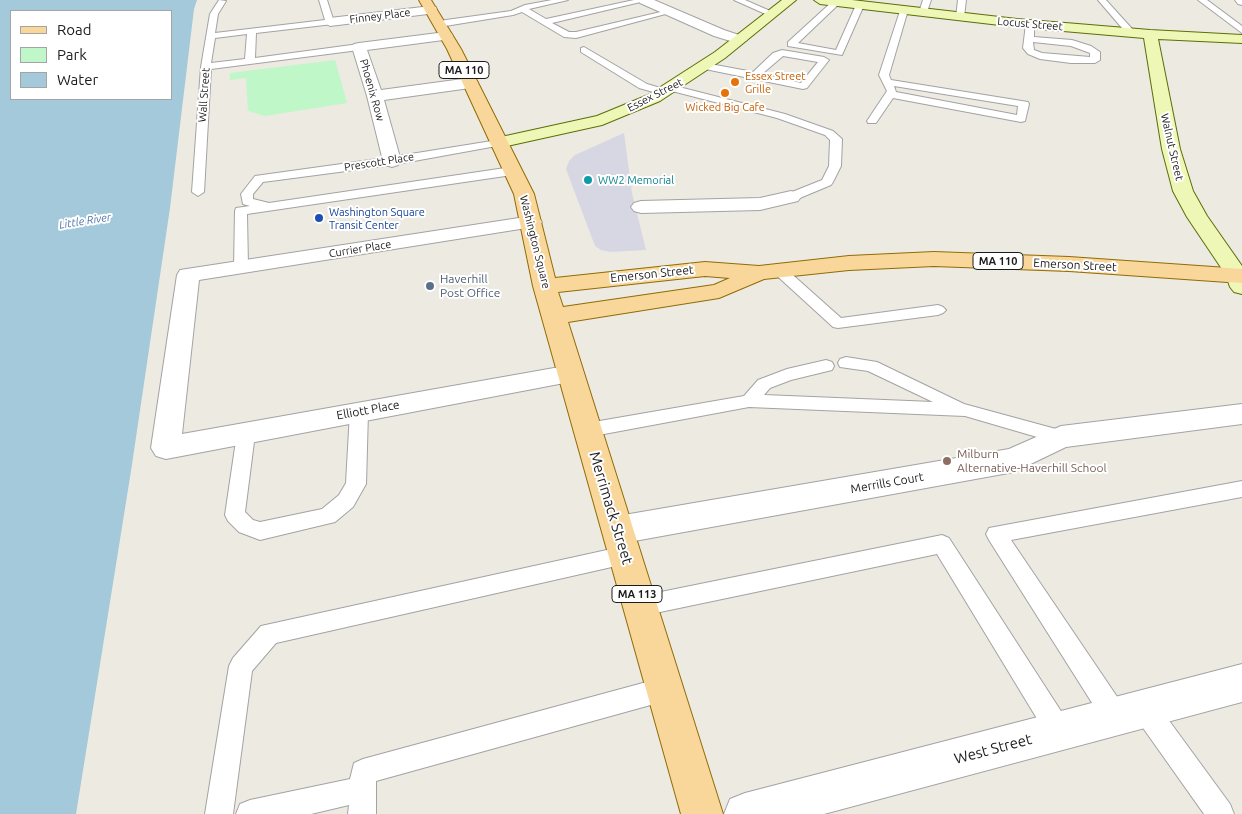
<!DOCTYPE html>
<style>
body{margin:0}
#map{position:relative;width:1242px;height:814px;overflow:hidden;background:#edeae2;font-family:Ubuntu,sans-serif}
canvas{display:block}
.legend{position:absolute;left:10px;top:10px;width:162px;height:90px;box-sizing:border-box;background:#fff;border:1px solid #a4a4a4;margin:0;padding:6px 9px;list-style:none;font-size:15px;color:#1c1c1c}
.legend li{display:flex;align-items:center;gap:10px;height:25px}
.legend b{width:25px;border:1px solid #a4a4a4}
</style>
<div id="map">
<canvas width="1242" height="814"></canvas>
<ul class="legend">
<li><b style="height:6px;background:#f9d79b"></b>Road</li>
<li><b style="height:14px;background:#bff7c8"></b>Park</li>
<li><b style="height:14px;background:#a3c9da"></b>Water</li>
</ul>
</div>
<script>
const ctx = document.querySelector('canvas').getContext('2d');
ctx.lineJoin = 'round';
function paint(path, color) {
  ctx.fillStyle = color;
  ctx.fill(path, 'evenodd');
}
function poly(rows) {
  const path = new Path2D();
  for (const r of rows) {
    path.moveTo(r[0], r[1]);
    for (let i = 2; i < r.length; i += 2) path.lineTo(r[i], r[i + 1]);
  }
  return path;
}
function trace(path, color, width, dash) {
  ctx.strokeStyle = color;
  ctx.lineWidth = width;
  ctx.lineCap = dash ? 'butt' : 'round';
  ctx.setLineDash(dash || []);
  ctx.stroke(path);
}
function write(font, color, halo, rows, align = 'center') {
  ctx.font = font + ' Ubuntu,sans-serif';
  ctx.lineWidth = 4;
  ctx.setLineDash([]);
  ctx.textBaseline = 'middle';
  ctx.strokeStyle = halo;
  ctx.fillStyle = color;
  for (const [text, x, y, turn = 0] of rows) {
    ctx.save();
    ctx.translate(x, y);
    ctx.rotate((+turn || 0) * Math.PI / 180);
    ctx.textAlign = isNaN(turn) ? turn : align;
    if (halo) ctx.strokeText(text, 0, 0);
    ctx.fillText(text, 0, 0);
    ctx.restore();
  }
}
const park = poly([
 [335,60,347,103,265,116,248,111,246,78,230,80,230,73]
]);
const plaza = poly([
 [624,133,632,193,646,250,610,252,601,250,595,246,566,169,569,161,575,155]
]);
const water = poly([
 [0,0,197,0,194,9,170,208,131,471,76,814,0,814],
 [11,11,171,11,171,99,11,99]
]);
const service = poly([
 [219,0,226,1,218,14,215,33,325,20,319,0,327,0,334,22,333,24,256,33,255,58,359,44,363,47,359,50,211,69,204,192,198,196,192,192,201,67,210,14,219,0],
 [247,34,245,59,211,63,215,38,247,34],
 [552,0,568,0,529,9,546,19,634,0,649,0,552,23,569,32,576,32,669,10,673,12,576,38,564,37,522,12,513,15,439,27,435,24,439,21,511,11,525,5,552,0],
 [734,0,745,0,777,14,770,16,734,0],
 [834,0,841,2,798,43,836,50,856,5,863,3,864,5,842,55,788,46,788,42,834,0],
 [923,0,931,0,927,12,923,14,919,12,923,0],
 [958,0,966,0,964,17,960,19,956,17,958,0],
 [1098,0,1106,0,1134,31,1134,35,1128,35,1098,0],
 [1198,0,1207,0,1242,26,1242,33,1198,0],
 [901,8,908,10,889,75,891,80,1028,102,1029,104,1025,121,1021,122,893,98,876,123,868,123,867,121,887,91,879,75,901,8],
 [894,86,1018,106,1017,115,896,92,894,86],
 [1030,21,1034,24,1034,37,1072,40,1091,46,1100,52,1100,60,1095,63,1071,63,1040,59,1028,54,1023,48,1026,24,1030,21],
 [1033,42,1071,46,1090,53,1090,57,1042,53,1034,50,1033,42],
 [584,47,647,84,667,90,667,86,675,86,785,114,833,131,842,139,841,166,833,182,831,185,795,200,787,200,785,197,787,194,822,180,829,166,830,140,825,135,777,118,668,90,668,94,664,95,639,88,581,52,581,48,584,47],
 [782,50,824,57,829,60,807,88,803,89,705,69,700,66,705,63,753,72,773,53,782,50],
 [783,56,818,62,801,83,762,74,783,56],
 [498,140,502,141,504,143,502,145,392,165,263,182,253,194,253,199,269,203,512,167,518,171,512,175,247,214,248,267,246,270,241,271,236,270,234,267,235,211,236,208,250,206,243,204,241,194,255,176,392,157,498,140],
 [780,267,785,268,841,318,938,305,943,307,946,310,943,313,938,315,838,328,833,327,775,274,773,271,775,268,780,267],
 [846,357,877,362,964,404,1067,432,1070,437,1067,442,1061,444,965,416,749,407,588,437,582,435,579,430,582,425,588,423,744,396,758,380,787,369,826,360,832,362,834,366,832,370,791,380,770,388,764,395,933,402,868,371,840,367,838,363,840,359,846,357],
 [359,406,365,407,368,412,366,484,353,507,335,522,260,540,239,532,228,521,225,515,237,434,240,429,246,427,252,429,255,434,245,512,253,520,260,522,322,509,339,495,346,483,350,412,353,407,359,406],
 [1242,481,1242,497,1011,540,1124,707,1127,716,1124,725,1115,728,1106,725,989,540,986,534,989,528,1242,481],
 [942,535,949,538,1068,722,1072,731,1068,740,1059,744,1050,740,937,554,641,616,633,613,630,606,633,599,641,596,942,535],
 [625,546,632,548,636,555,632,562,625,564,276,643,252,671,233,814,205,814,229,666,233,658,261,626,625,546],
 [665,677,674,680,677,689,674,698,665,701,376,781,376,814,348,814,349,805,311,814,236,814,240,804,250,800,350,779,354,763,363,759,665,677],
 [1145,697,1154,700,1230,804,1234,814,1204,814,1136,718,1133,709,1136,700,1145,697]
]);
const pedestrian = poly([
 [791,191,798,193,801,197,798,201,760,210,641,213,634,211,631,207,634,203,641,201,760,198,791,191]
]);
const minor = poly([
 [638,0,654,0,724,30,745,37,747,40,740,44,714,36,640,3,638,0],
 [1235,0,1242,0,1242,5,1238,4,1235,0],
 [431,6,436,7,437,10,436,13,330,26,323,22,330,18,431,6],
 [446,32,451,33,453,36,451,39,367,50,381,90,470,78,475,80,478,83,475,86,470,88,384,100,401,161,398,165,392,167,386,165,383,161,367,96,352,47,354,44,359,43,446,32],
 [532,216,539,218,542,222,539,226,199,280,182,434,571,365,580,368,584,374,580,380,166,459,156,456,151,448,177,275,180,270,532,216],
 [1242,404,1242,424,1066,447,1014,472,618,544,607,540,602,530,607,520,618,516,1009,449,1061,426,1242,404],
 [1242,664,1242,702,824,814,724,814,730,799,745,793,1242,664]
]);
const secondary = poly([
 [782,0,796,0,725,58,660,101,602,125,498,148,492,147,489,143,492,139,597,116,648,95,715,52,782,0],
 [814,0,852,0,1017,19,1150,30,1242,35,1242,43,1158,39,1180,149,1193,191,1207,216,1242,266,1242,294,1234,292,1230,287,1226,275,1187,217,1173,191,1162,149,1144,38,1017,27,820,4,814,0]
]);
const primary = poly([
 [419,0,431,0,461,49,534,194,555,278,705,262,759,266,849,256,934,252,1069,257,1242,269,1242,283,1069,271,934,266,849,270,764,279,719,298,568,322,723,814,681,814,533,286,514,194,447,49,419,0],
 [705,276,730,278,714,285,563,307,558,292,705,276]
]);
const markers = [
 [735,82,5,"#e8710a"],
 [725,93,5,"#e8710a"],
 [588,180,5,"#0f9aa8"],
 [319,218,5,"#1a4fb4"],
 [430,286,5,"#5c6f8a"],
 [947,461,5,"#8d6e63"]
];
const farStreetnames = [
 ["Finney Place",380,16,-7],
 ["Locust Street",1030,24,5],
 ["Phoenix Row",372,90,74],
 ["Wall Street",204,95,-86],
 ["Essex Street",655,95,-27],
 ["Walnut Street",1172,147,77],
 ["Prescott Place",379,162,-9],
 ["Washington Square",535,242,76],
 ["Currier Place",360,249,-9]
];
const shields = [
 [464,70,50],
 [998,261,50],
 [637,594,50]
];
const shieldNames = [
 ["MA 110",464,70],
 ["MA 110",998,261],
 ["MA 113",637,594]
];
const farFoodnames = [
 ["Essex Street",745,76],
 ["Grille",745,89],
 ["Wicked Big Cafe",725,107,"center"]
];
const farCulturenames = [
 ["WW2 Memorial",598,180]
];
const farTransitnames = [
 ["Washington Square",329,212],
 ["Transit Center",329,225]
];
const farWaternames = [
 ["Little River",85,221,-9]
];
const streetNames = [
 ["Emerson Street",1075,265,3],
 ["Emerson Street",652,274,-6],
 ["Elliott Place",368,410,-10],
 ["Merrills Court",887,483,-10]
];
const serviceNames = [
 ["Haverhill",440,279],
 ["Post Office",440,293]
];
const educationNames = [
 ["Milburn",957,454],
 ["Alternative-Haverhill School",957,468]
];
const nearStreetnames = [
 ["Merrimack Street",611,508,73],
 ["West Street",993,749,-15]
];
paint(park, '#bff7c8');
paint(plaza, '#d7d6e3');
paint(water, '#a3c9da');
trace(service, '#a3a3a3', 2);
trace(pedestrian, '#a3a3a3', 2);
trace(minor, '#a3a3a3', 2);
trace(secondary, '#5b6e08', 2);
trace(primary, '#906c04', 2);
paint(service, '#fff');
paint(pedestrian, '#fff');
paint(minor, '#fff');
paint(secondary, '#eff7b6');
paint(primary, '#f9d79b');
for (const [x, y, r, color] of markers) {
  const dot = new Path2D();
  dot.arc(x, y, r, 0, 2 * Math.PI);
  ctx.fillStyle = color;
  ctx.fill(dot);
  trace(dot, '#fff', 2);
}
write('11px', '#1c1c1c', '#fff', farStreetnames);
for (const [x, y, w] of shields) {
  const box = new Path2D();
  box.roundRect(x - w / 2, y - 8.5, w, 17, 4);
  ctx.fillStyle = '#fff';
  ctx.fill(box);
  trace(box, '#1c1c1c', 1);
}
write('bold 11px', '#1c1c1c', null, shieldNames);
write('11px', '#c56008', '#fff', farFoodnames, 'left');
write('11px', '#0d838f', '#fff', farCulturenames, 'left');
write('11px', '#164399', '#fff', farTransitnames, 'left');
write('italic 11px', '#4c73a8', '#fff', farWaternames);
write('12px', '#1c1c1c', '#fff', streetNames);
write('12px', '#4e5e75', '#fff', serviceNames, 'left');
write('12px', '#785e54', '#fff', educationNames, 'left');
write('15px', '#1c1c1c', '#fff', nearStreetnames);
</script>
